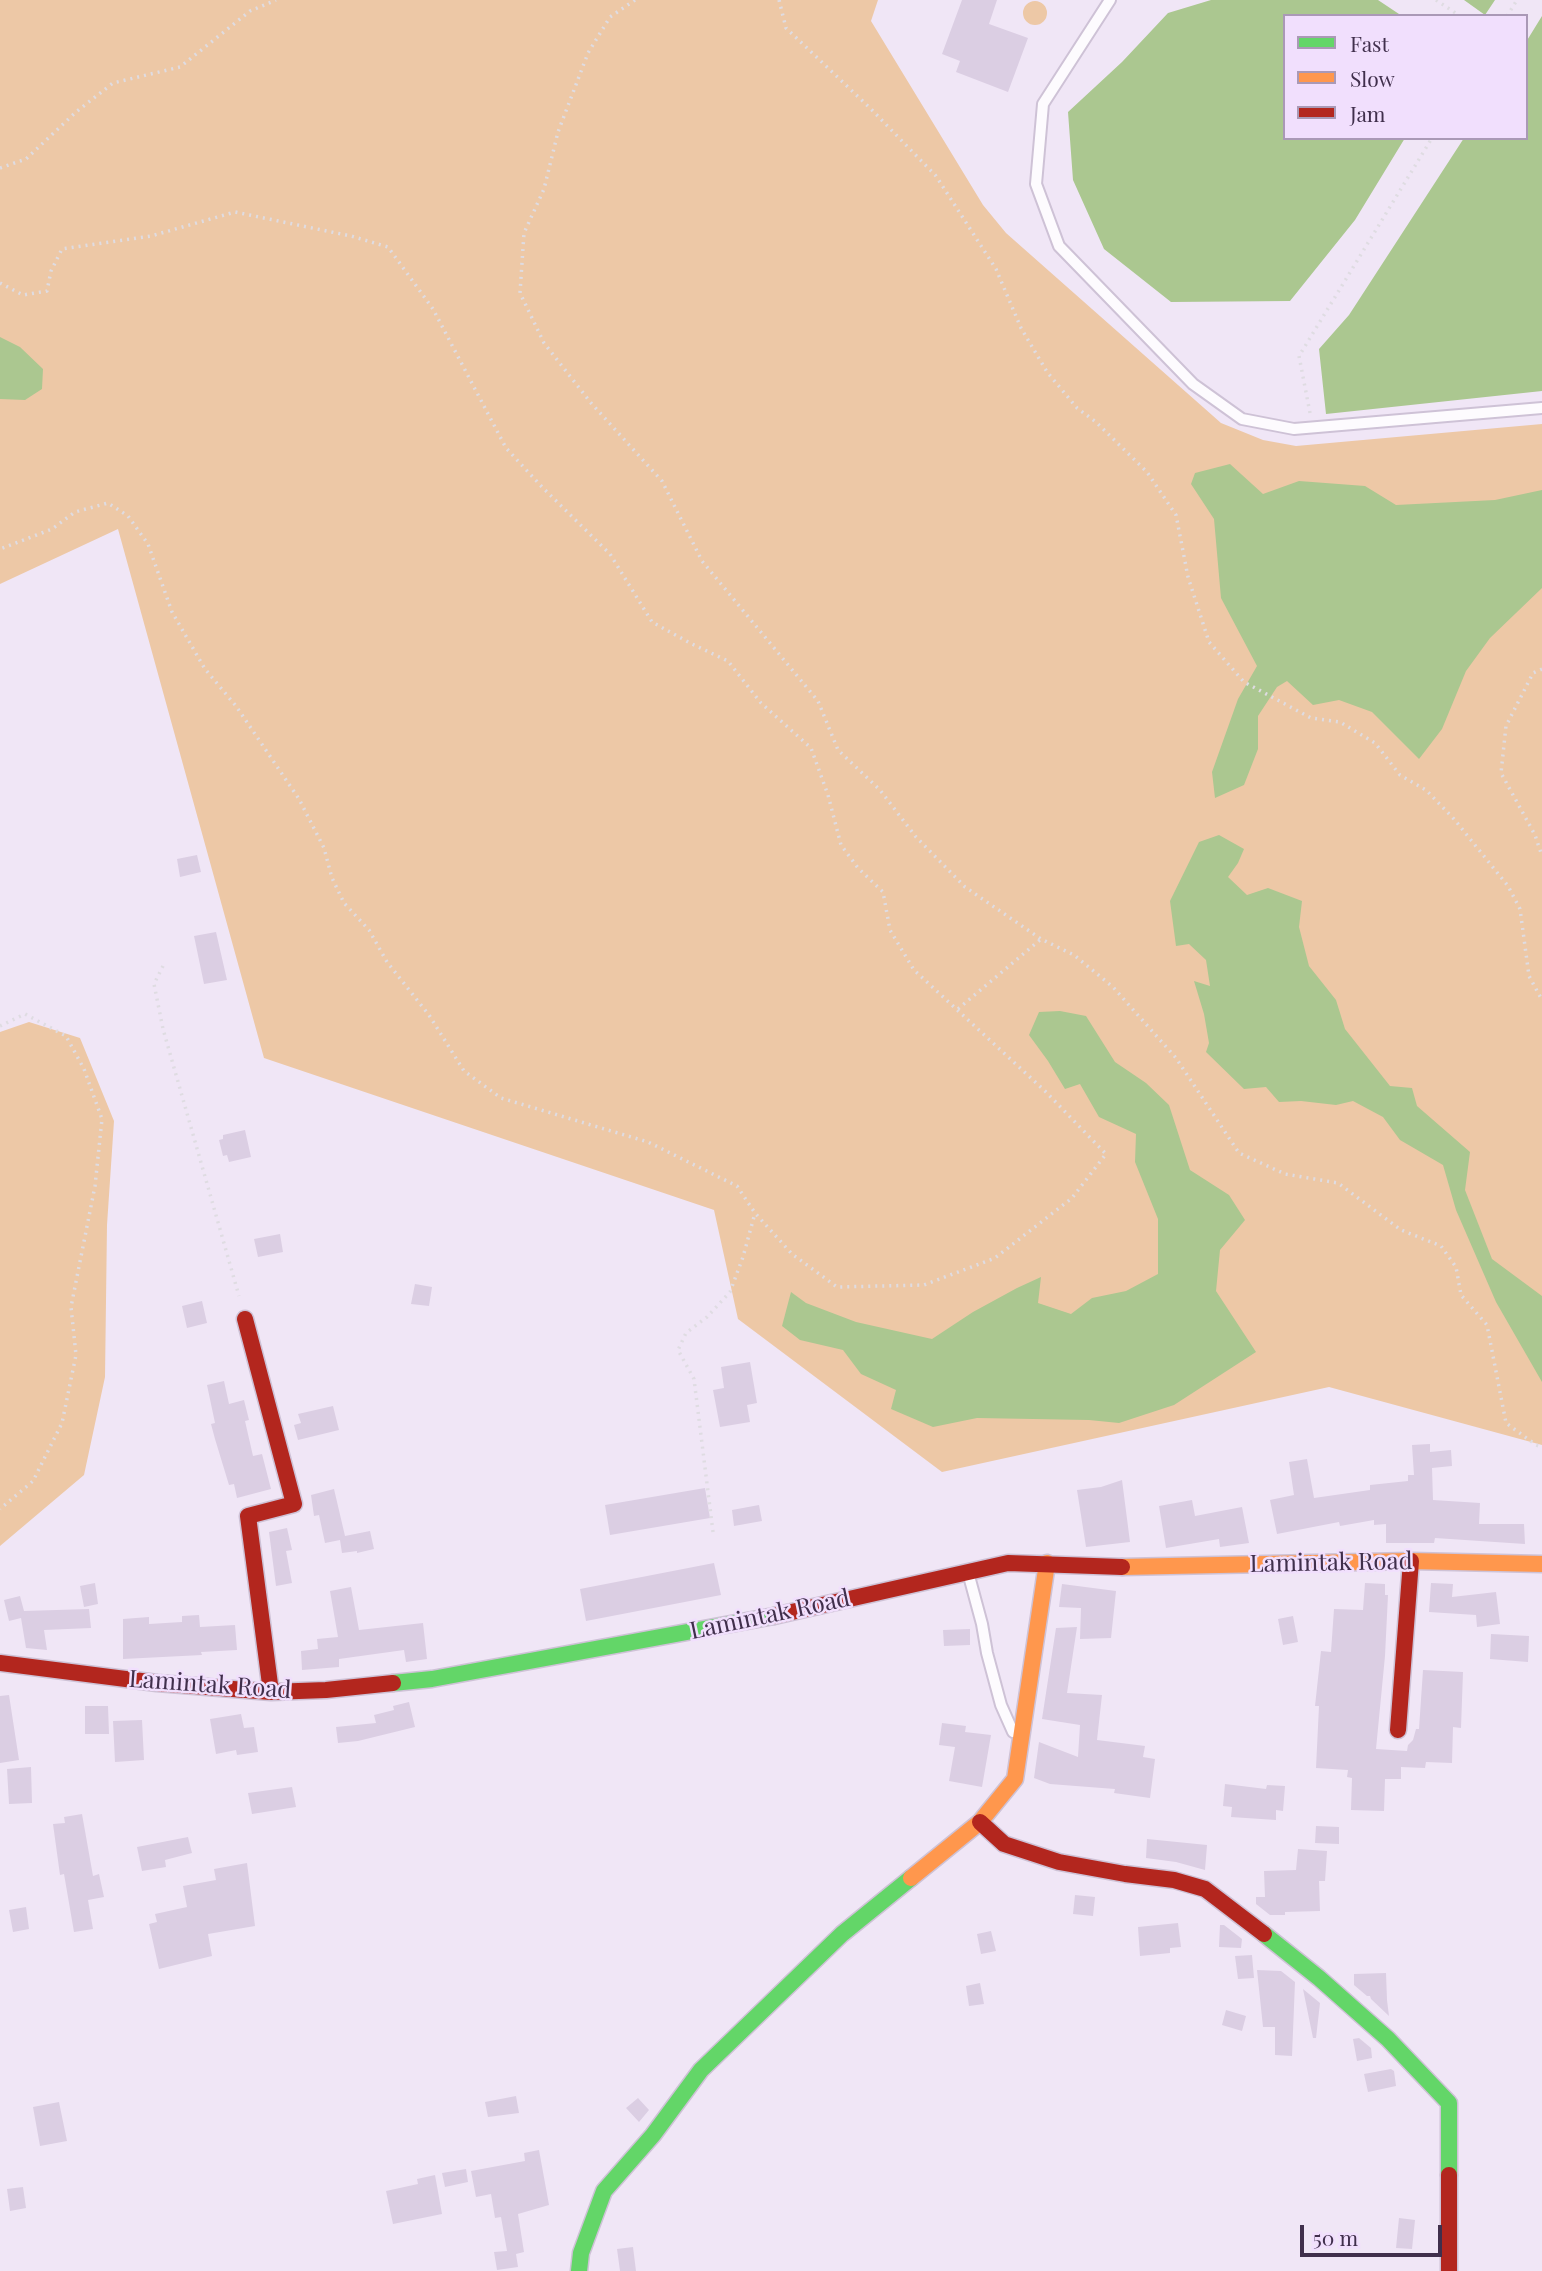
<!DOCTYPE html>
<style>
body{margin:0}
#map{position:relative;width:1542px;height:2271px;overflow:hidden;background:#f0e6f6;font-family:"Playfair Display",serif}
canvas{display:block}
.legend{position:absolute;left:1283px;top:14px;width:245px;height:126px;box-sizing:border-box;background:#f1dffd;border:2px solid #aa99b6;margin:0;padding:9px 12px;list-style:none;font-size:21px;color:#402f4c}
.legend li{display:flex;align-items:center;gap:14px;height:35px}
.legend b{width:35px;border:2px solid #aa99b6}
.scale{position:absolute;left:1300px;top:2225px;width:142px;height:32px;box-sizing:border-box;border:4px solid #402f4c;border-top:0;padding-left:9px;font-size:21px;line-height:24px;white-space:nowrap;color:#402f4c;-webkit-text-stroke:5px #f1dffd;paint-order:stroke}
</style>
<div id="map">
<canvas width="1542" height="2271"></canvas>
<ul class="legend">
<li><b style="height:9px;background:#63d668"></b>Fast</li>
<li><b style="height:9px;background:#ff974d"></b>Slow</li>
<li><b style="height:9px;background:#b3261e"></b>Jam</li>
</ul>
<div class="scale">50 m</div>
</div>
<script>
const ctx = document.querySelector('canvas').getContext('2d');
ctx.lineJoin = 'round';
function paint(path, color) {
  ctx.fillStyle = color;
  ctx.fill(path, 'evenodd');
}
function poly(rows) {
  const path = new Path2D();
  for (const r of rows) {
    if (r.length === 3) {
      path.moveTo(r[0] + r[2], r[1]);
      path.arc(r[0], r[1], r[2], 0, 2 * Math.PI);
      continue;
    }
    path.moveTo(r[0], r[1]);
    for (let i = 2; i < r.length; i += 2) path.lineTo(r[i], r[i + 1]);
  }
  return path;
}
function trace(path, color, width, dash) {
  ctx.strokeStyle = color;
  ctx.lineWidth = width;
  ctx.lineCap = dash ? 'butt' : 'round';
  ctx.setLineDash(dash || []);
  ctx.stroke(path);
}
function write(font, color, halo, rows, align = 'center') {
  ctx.font = font + ' "Playfair Display",serif';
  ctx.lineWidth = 5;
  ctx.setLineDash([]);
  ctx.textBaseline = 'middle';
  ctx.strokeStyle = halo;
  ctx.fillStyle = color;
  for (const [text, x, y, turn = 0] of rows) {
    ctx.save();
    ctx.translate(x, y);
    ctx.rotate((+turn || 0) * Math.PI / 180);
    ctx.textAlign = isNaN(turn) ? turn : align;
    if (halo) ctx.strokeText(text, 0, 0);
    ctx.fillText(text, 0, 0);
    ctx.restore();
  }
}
const green = poly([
 [0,0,878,0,871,21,983,205,1006,233,1221,423,1263,440,1296,446,1542,424,1542,1445,1329,1387,942,1472,738,1319,714,1210,264,1058,118,529,0,584],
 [1035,13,12],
 [29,1022,80,1038,114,1121,107,1225,105,1377,84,1475,0,1546,0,1032]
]);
const water = poly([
 [1211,0,1378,0,1402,16,1285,16,1285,138,1405,138,1355,220,1290,301,1171,302,1104,249,1073,180,1068,112,1122,62,1168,13],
 [1464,0,1495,0,1485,15],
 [1542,16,1542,391,1326,414,1319,349,1349,315,1464,138,1526,138,1526,42],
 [0,337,20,347,43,369,42,389,25,400,0,399],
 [1230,464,1263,494,1299,481,1365,486,1396,505,1495,500,1542,490,1542,588,1490,638,1466,671,1442,729,1419,759,1372,712,1339,700,1313,705,1287,681,1277,687,1258,716,1258,749,1244,785,1215,798,1212,772,1238,699,1257,666,1221,598,1214,519,1191,484,1195,473],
 [1219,835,1244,849,1238,863,1228,877,1247,895,1268,888,1302,901,1299,927,1309,966,1336,1000,1345,1029,1390,1086,1412,1088,1417,1106,1470,1152,1465,1190,1492,1259,1542,1296,1542,1382,1496,1302,1456,1210,1443,1165,1400,1140,1383,1117,1353,1101,1336,1105,1301,1101,1279,1102,1266,1087,1244,1089,1206,1052,1209,1043,1204,1014,1194,981,1210,986,1206,960,1189,944,1176,946,1170,901,1199,842],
 [1060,1011,1086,1016,1115,1062,1146,1083,1169,1105,1190,1170,1229,1195,1245,1220,1220,1250,1216,1291,1256,1352,1174,1405,1119,1423,1089,1420,977,1418,933,1427,891,1409,896,1390,861,1374,843,1350,800,1340,782,1326,791,1292,806,1303,856,1322,932,1339,973,1312,1017,1288,1041,1277,1038,1303,1071,1314,1092,1298,1126,1291,1158,1274,1158,1219,1135,1162,1136,1134,1099,1117,1080,1084,1065,1089,1048,1061,1029,1035,1039,1012]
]);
const building = poly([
 [962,0,997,0,989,24,1028,38,1008,92,956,72,960,61,942,54],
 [197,855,201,872,180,877,177,859],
 [216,932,227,980,204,984,194,936],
 [245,1130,251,1157,229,1162,227,1155,223,1156,219,1140,223,1139,223,1135],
 [280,1234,283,1252,258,1257,254,1239],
 [415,1284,432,1287,429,1306,411,1304],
 [202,1301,207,1323,187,1328,182,1306],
 [750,1362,757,1403,747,1405,750,1422,720,1427,713,1390,724,1388,721,1367],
 [224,1381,229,1404,244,1400,249,1420,245,1421,253,1456,262,1454,271,1489,237,1498,234,1484,229,1485,215,1439,211,1424,215,1423,207,1385],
 [333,1406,339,1430,298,1440,294,1425,301,1423,298,1414],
 [1430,1444,1430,1452,1451,1450,1452,1466,1432,1468,1433,1500,1480,1503,1479,1524,1524,1524,1525,1544,1435,1538,1434,1543,1386,1543,1386,1524,1374,1525,1374,1520,1340,1526,1339,1522,1277,1534,1270,1500,1294,1495,1289,1462,1307,1459,1314,1498,1370,1490,1370,1485,1408,1481,1408,1475,1414,1475,1412,1445],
 [1122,1480,1130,1542,1086,1547,1077,1490,1101,1487],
 [705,1488,710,1518,610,1535,605,1505],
 [334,1489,345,1536,370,1531,374,1549,357,1553,357,1551,342,1553,340,1540,325,1543,319,1515,314,1516,311,1495],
 [1192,1500,1195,1516,1242,1507,1249,1543,1220,1547,1219,1539,1166,1548,1159,1506],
 [759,1505,762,1521,734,1526,732,1510],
 [287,1528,292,1550,286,1551,292,1583,276,1586,269,1532],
 [714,1563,721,1595,586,1621,580,1589],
 [95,1583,98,1604,84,1607,80,1586],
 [1365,1583,1385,1584,1385,1595,1388,1595,1385,1656,1376,1749,1407,1751,1408,1745,1413,1740,1416,1729,1419,1729,1423,1670,1463,1672,1461,1728,1453,1727,1452,1763,1426,1762,1425,1768,1401,1767,1401,1779,1385,1779,1384,1811,1351,1810,1352,1778,1347,1777,1348,1770,1316,1768,1319,1706,1315,1706,1321,1651,1331,1652,1334,1609,1363,1610],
 [1431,1583,1453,1584,1452,1597,1496,1592,1500,1624,1477,1627,1476,1615,1429,1612],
 [1062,1584,1116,1591,1111,1638,1080,1639,1081,1608,1059,1607],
 [351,1587,359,1630,423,1623,427,1659,406,1662,404,1650,339,1659,339,1667,302,1670,301,1651,318,1649,317,1639,338,1637,330,1591],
 [20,1596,24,1611,89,1609,91,1628,44,1630,47,1650,26,1648,21,1618,9,1621,4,1600],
 [199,1615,200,1627,235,1625,237,1650,201,1652,202,1655,123,1659,123,1619,149,1617,149,1624,182,1622,182,1616],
 [1293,1616,1298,1642,1283,1645,1278,1619],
 [1077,1627,1067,1693,1102,1695,1097,1740,1145,1746,1143,1757,1155,1759,1150,1798,1114,1793,1115,1789,1050,1784,1034,1778,1039,1742,1078,1757,1080,1725,1042,1719,1056,1628],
 [970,1629,970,1645,944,1646,943,1630],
 [1491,1634,1529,1636,1528,1662,1490,1659],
 [9,1695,19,1760,0,1763,0,1696],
 [409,1702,415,1727,358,1741,338,1743,336,1727,376,1723,374,1715,394,1710,393,1706],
 [85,1706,108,1706,109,1734,85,1734],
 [241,1714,244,1728,254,1727,258,1752,237,1755,236,1750,216,1754,210,1719],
 [142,1720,144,1760,115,1762,113,1721],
 [942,1723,966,1726,965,1732,991,1735,982,1787,949,1781,955,1747,939,1745],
 [31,1767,32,1803,9,1804,7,1769],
 [1225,1784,1266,1789,1267,1785,1285,1786,1283,1811,1276,1810,1276,1820,1231,1817,1232,1807,1223,1806],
 [292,1787,296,1807,252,1814,248,1793],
 [82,1814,93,1876,99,1874,104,1897,88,1900,93,1929,74,1932,64,1874,60,1875,53,1824,65,1823,64,1817],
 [1316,1826,1339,1827,1339,1844,1315,1843],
 [188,1837,192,1853,165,1860,166,1867,142,1871,137,1847],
 [1147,1839,1207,1845,1205,1870,1176,1862,1146,1858],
 [1298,1849,1327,1851,1325,1881,1319,1881,1320,1911,1285,1912,1285,1915,1270,1915,1256,1904,1256,1897,1265,1897,1264,1871,1296,1870],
 [247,1863,255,1926,208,1934,212,1956,159,1969,149,1924,157,1922,155,1914,187,1907,183,1886,216,1880,214,1869],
 [1075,1895,1095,1897,1093,1916,1073,1914],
 [26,1907,29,1929,13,1932,9,1910],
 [1178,1923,1181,1947,1170,1948,1170,1953,1140,1956,1138,1927],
 [1220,1925,1224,1925,1242,1939,1241,1948,1219,1947],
 [991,1931,996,1951,981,1954,977,1934],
 [1252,1955,1254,1978,1238,1979,1235,1956],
 [1257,1970,1281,1971,1295,1982,1292,2056,1275,2055,1275,2027,1263,2027],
 [1386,1973,1387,2000,1389,2016,1371,1999,1370,1996,1367,1996,1354,1985,1354,1974],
 [980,1983,984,2004,969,2006,966,1986],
 [1303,1989,1320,2003,1316,2038,1313,2038],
 [1226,2010,1246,2016,1242,2031,1222,2025],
 [1359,2038,1371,2048,1372,2058,1357,2061,1353,2039],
 [1391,2069,1394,2071,1396,2086,1368,2092,1364,2074],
 [516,2096,519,2113,488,2117,485,2102],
 [638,2098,649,2110,639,2122,626,2108],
 [59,2102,67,2141,40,2146,33,2107],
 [539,2150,549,2205,518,2214,524,2252,516,2254,518,2267,497,2270,494,2252,507,2251,501,2217,495,2218,491,2194,476,2197,471,2171,525,2161,524,2153],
 [466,2169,468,2182,445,2187,442,2173],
 [435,2175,442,2214,393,2224,386,2191,418,2184,417,2179],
 [23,2187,26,2208,10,2211,7,2189],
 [1399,2218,1415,2220,1412,2249,1396,2248],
 [633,2247,636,2271,620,2271,617,2249]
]);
const path = poly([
 [635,0,610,17,588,53,558,132,544,189,524,233,520,293,544,343,591,403,662,481,702,561,818,701,838,750,880,790,916,837,965,887,1041,939,1074,955,1113,987,1176,1058,1239,1153,1285,1174,1338,1183,1401,1230,1441,1246,1456,1267,1461,1295,1487,1325,1506,1423,1536,1445,1542,1447],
 [779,0,786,28,870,108,936,176,996,269,1021,328,1047,372,1077,408,1096,422,1147,472,1176,515,1188,577,1209,642,1244,682,1311,718,1340,722,1375,743,1400,775,1426,790,1454,819,1508,886,1520,909,1529,976,1542,1000],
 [1436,0,1460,16],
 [1507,16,1517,0],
 [0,168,26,159,76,112,113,83,180,67,250,11,276,0],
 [0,283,23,295,47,291,51,271,62,249,151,236,235,212,351,236,388,247,433,309,506,448,543,488,610,554,652,622,690,643,728,661,761,703,811,748,828,795,841,845,858,868,883,892,890,930,914,970,1045,1091,1106,1154,1072,1198,995,1258,924,1285,837,1287,792,1254,755,1213,737,1186,648,1142,501,1098,464,1071,429,1015,387,962,369,930,344,903,332,878,324,848,299,799,236,706,205,669,172,612,148,544,128,516,108,503,75,512,52,529,0,549],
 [1310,413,1299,356,1432,138],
 [1542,669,1533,673,1506,726,1501,773,1535,835,1542,856],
 [163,966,154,984,163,1029,239,1296],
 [958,1009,1041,939],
 [0,1026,25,1014,66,1036,84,1069,102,1119,95,1186,71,1307,76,1355,62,1423,33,1481,0,1509],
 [713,1532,694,1379,678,1350,686,1333,707,1317,730,1292,743,1257,755,1213]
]);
const lane = poly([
 [1110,0,1043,104,1036,184,1059,246,1193,384,1242,419,1294,429,1542,408],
 [969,1576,982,1624,987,1653,1001,1705,1013,1732]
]);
const fast = poly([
 [393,1683,432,1679,774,1616],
 [1264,1934,1319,1978,1388,2039,1449,2103,1449,2175],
 [579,2271,581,2253,604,2191,653,2135,701,2070,842,1934,911,1878]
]);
const slow = poly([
 [1122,1567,1411,1561,1542,1564],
 [911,1878,980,1822,1015,1779,1047,1563]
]);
const jam = poly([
 [245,1319,294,1504,248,1516,271,1692],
 [774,1616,1008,1563,1122,1567],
 [0,1663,157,1683,271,1692,326,1690,393,1683],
 [1398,1730,1411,1561],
 [980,1822,1004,1844,1059,1862,1125,1874,1174,1880,1205,1889,1264,1934],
 [1449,2175,1449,2271]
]);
const streetNames = [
 ["Lamintak Road",1331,1563,-1],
 ["Lamintak Road",770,1615,-12],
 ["Lamintak Road",210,1685,4]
];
paint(green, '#edc8a6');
paint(water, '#abc790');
paint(building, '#dbcee3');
trace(lane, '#cec2d6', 14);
trace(fast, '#cec2d6', 19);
trace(slow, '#cec2d6', 19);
trace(jam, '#cec2d6', 19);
trace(path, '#dfdce2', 3.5, [2, 5]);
trace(lane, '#fdfbfe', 10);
trace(fast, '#63d668', 16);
trace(slow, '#ff974d', 16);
trace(jam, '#b3261e', 16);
write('24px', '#402f4c', '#f1dffd', streetNames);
</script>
